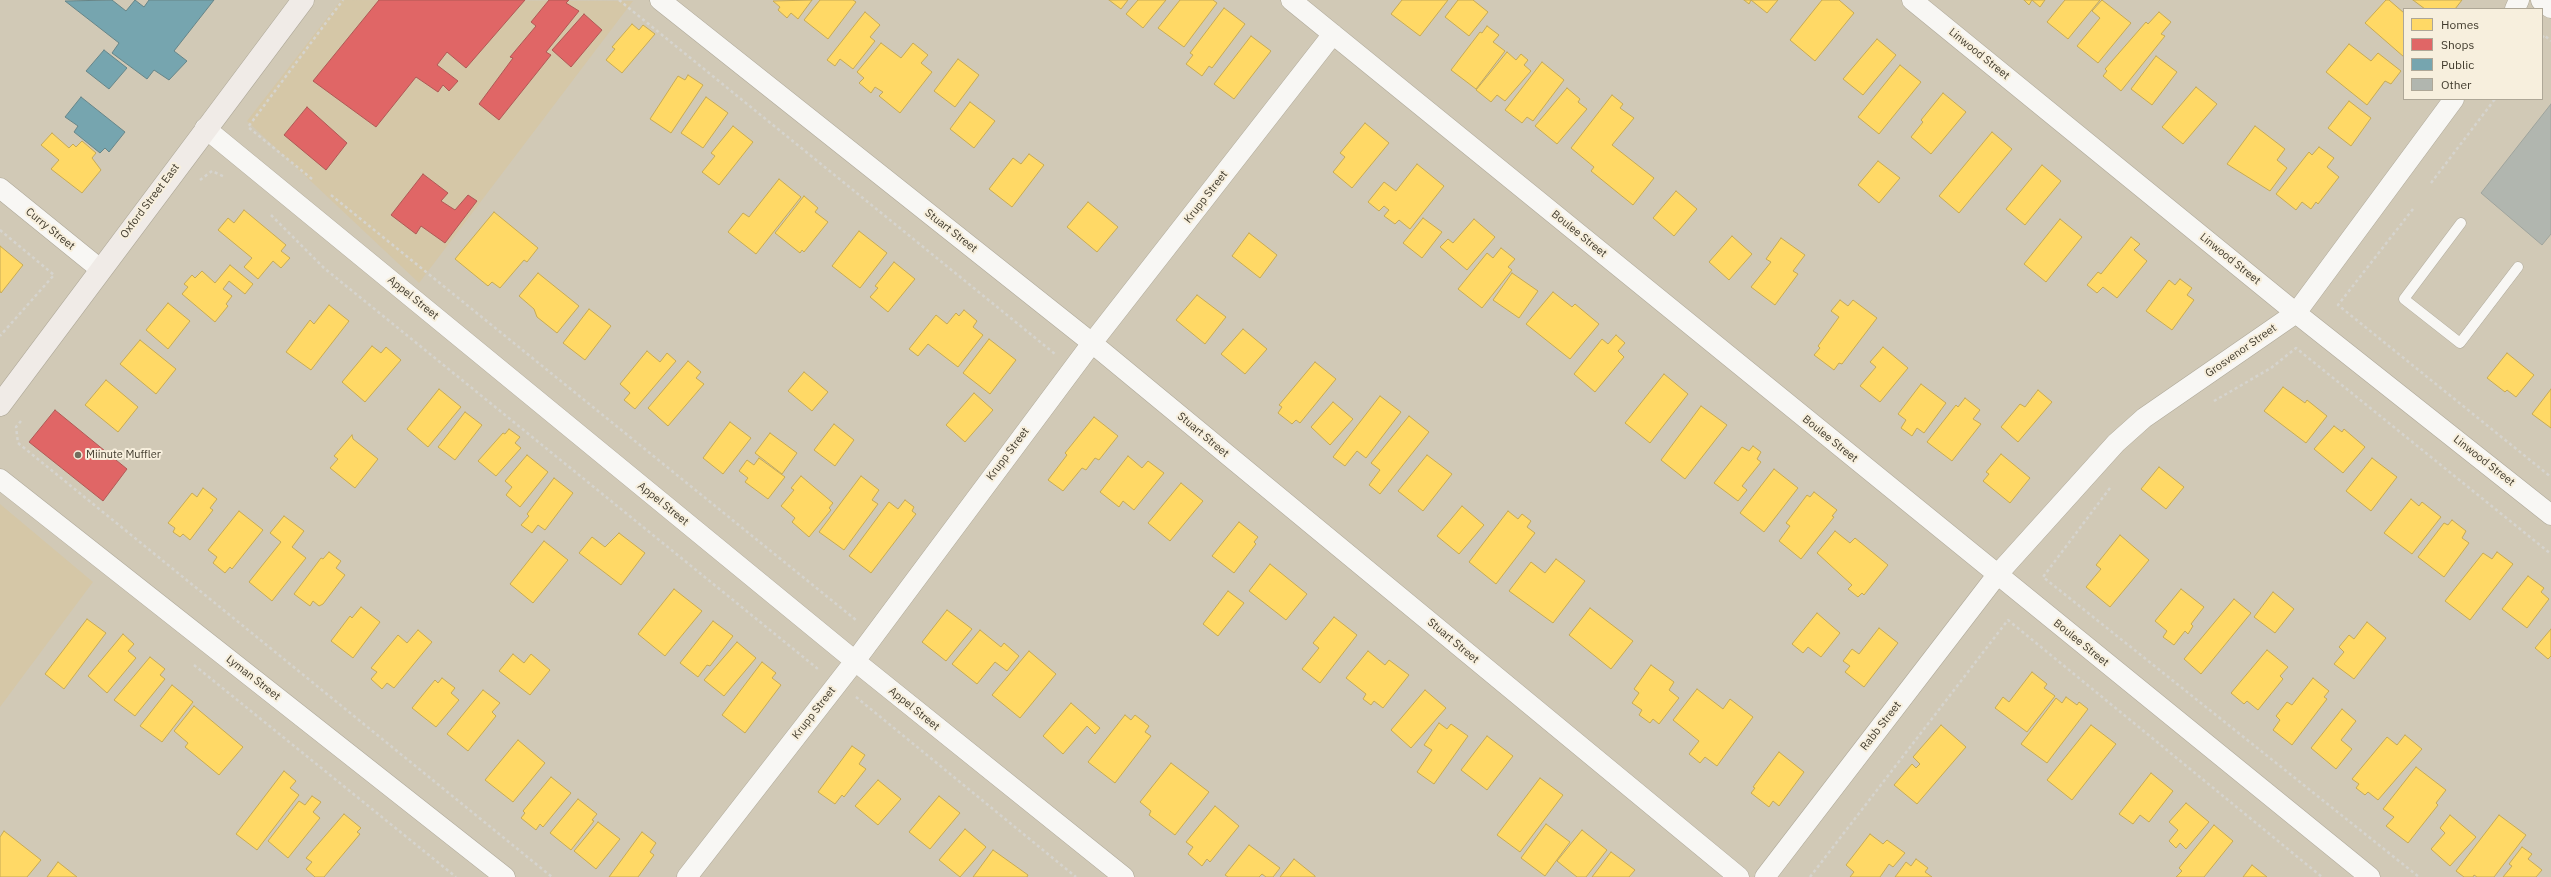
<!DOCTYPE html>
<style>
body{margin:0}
#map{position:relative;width:2551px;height:877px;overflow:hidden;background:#d1c9b6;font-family:"IBM Plex Sans",sans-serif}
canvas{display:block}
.legend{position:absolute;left:2403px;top:8px;width:140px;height:92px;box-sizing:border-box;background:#f7efdd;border:1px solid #aea797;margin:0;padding:5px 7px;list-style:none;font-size:12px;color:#413b2d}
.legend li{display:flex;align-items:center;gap:8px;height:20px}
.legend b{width:20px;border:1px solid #aea797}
</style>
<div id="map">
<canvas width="2551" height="877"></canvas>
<ul class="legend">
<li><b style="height:11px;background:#ffd966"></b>Homes</li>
<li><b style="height:11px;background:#e06666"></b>Shops</li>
<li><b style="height:11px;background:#76a5af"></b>Public</li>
<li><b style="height:11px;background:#b1b6af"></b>Other</li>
</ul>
</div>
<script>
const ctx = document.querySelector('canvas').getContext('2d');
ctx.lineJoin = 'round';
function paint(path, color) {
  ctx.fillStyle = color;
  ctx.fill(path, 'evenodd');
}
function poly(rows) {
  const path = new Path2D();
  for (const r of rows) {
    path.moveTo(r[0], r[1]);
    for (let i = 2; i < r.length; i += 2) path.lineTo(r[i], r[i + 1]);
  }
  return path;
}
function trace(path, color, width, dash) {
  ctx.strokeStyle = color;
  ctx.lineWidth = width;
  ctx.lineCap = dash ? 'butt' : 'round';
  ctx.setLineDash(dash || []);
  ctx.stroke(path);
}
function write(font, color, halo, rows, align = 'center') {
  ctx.font = font + ' "IBM Plex Sans",sans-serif';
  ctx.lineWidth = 4;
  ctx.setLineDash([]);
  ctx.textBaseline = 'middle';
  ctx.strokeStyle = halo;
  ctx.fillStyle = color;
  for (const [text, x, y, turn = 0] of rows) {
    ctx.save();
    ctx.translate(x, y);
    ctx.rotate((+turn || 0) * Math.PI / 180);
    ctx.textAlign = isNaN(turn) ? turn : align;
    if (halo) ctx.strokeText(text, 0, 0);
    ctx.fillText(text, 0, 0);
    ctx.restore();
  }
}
const built = poly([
 [341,0,633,1,419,283,247,121],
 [0,504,93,582,0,707]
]);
const homes = poly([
 [812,0,798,19,791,13,787,18,778,10,780,7,773,1,812,0],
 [820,0,853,0,856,2,828,39,804,20,820,0],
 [1109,0,1128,0,1121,9,1109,0],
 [1138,0,1166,0,1143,28,1126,14,1138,0],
 [1180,0,1213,0,1217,3,1184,47,1158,28,1180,0],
 [1402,0,1448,0,1420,36,1391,14,1402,0],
 [1458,0,1473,0,1488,12,1469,36,1445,17,1458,0],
 [1744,0,1778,0,1767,13,1751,0,1749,4,1744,0],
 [1822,0,1839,0,1854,13,1815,61,1790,40,1822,0],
 [2024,0,2045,0,2040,7,2032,0,2029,5,2024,0],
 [2065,0,2100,0,2068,39,2047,22,2065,0],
 [2102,0,2131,23,2098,63,2077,46,2100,18,2092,11,2102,0],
 [2386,0,2389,0,2404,13,2404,57,2365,23,2386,0],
 [2413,0,2462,0,2455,9,2425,9,2413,0],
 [1224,8,1245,24,1212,68,1209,66,1202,76,1186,64,1193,55,1190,53,1224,8],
 [865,12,880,25,870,37,875,41,853,69,840,59,835,66,827,60,865,12],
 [2159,12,2171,22,2161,34,2165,36,2121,91,2103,76,2107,71,2105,69,2146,22,2148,24,2159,12],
 [632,24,639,30,643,25,655,34,622,73,606,60,615,49,612,47,632,24],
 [1487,26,1499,35,1493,42,1505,51,1476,89,1451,70,1480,32,1482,33,1487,26],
 [1251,36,1271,51,1234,99,1214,84,1251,36],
 [1877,39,1896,55,1863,95,1843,79,1877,39],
 [881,43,901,58,913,43,928,55,921,63,932,72,900,113,879,96,883,92,875,87,871,93,859,83,864,78,857,72,881,43],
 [2349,44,2371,61,2378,53,2401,71,2391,84,2385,81,2367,105,2326,72,2349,44],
 [1507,52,1516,60,1521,54,1528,60,1524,65,1531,71,1505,101,1497,95,1491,102,1476,90,1507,52],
 [2156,56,2177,72,2152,105,2131,89,2156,56],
 [958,59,979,75,955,107,934,91,958,59],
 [1542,62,1564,80,1533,121,1527,117,1522,123,1505,110,1542,62],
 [1900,65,1921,82,1879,134,1858,117,1900,65],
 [688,75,703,85,671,133,650,119,678,76,685,80,688,75],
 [2196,87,2217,104,2183,144,2162,127,2196,87],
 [1567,88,1580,99,1578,102,1587,109,1557,144,1535,126,1567,88],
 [1943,93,1966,112,1931,154,1911,137,1923,122,1921,120,1943,93],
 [1612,95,1623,104,1620,108,1634,118,1612,145,1654,178,1633,205,1591,171,1594,167,1571,148,1612,95],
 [706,97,728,113,703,148,681,133,706,97],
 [2349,101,2371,118,2351,146,2328,128,2349,101],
 [970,102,995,121,974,148,950,129,970,102],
 [1365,123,1389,143,1352,188,1333,172,1345,157,1340,153,1365,123],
 [733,126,753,142,719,185,702,172,715,156,711,153,733,126],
 [2255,126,2285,149,2277,160,2287,168,2270,191,2227,164,2255,126],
 [1992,132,2012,149,1959,213,1939,196,1992,132],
 [52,133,69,148,73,144,76,147,82,141,96,153,92,158,101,170,82,193,51,169,59,160,41,145,52,133],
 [2319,147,2334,158,2327,167,2339,177,2318,204,2316,202,2311,209,2302,202,2296,210,2276,194,2309,152,2312,155,2319,147],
 [1029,154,1044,165,1012,207,989,189,1013,158,1021,164,1029,154],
 [1878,161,1900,178,1879,203,1858,185,1878,161],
 [1417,164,1444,186,1410,229,1399,220,1395,224,1384,216,1389,210,1384,206,1379,211,1368,202,1384,182,1396,191,1417,164],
 [2042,165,2061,181,2025,225,2006,209,2042,165],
 [779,179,801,197,756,254,728,232,743,213,749,217,779,179],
 [1676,191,1697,209,1674,236,1653,218,1676,191],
 [804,196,818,208,815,212,828,222,804,252,802,250,800,253,775,233,804,196],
 [1088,202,1118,227,1097,252,1067,227,1088,202],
 [244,210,286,245,281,251,290,258,281,268,273,261,258,279,244,267,252,258,218,230,228,218,234,223,244,210],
 [494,212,538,248,527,262,524,260,500,288,492,282,488,286,455,259,494,212],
 [1423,218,1442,232,1422,258,1403,243,1423,218],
 [1474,219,1495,237,1467,270,1440,247,1448,239,1453,243,1474,219],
 [2060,219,2082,237,2046,282,2024,264,2060,219],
 [859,231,887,253,860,288,832,266,859,231],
 [1249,233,1277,255,1260,278,1232,256,1249,233],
 [1732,236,1752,254,1729,280,1709,262,1732,236],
 [2131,237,2140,244,2134,250,2147,261,2117,298,2103,287,2097,293,2087,285,2098,272,2101,274,2131,237],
 [1781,238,1805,255,1793,271,1798,274,1775,305,1751,287,1771,262,1766,259,1781,238],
 [0,246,23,265,1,293,0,291,0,246],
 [1501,248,1515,259,1508,267,1512,270,1482,308,1458,289,1487,253,1493,258,1501,248],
 [894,262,915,279,888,312,870,297,878,288,875,286,894,262],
 [230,265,253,284,245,294,229,281,223,289,232,296,226,304,228,306,215,322,182,294,188,287,184,284,192,275,195,278,202,271,215,283,230,265],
 [538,273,579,306,557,333,537,317,534,309,519,296,538,273],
 [1512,273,1538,291,1519,318,1493,300,1512,273],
 [2180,279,2192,288,2187,295,2194,300,2172,330,2146,311,2169,280,2175,285,2180,279],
 [1553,292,1572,307,1575,304,1599,324,1570,359,1526,324,1553,292],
 [1197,295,1226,317,1205,344,1176,320,1197,295],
 [1840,300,1848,306,1853,300,1877,318,1842,364,1839,363,1834,370,1814,355,1820,348,1818,346,1839,317,1831,311,1840,300],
 [168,303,190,321,168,349,146,330,168,303],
 [329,305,349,321,311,370,286,352,310,320,314,324,329,305],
 [589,309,611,326,585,360,563,343,589,309],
 [964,310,977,321,973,327,983,335,958,367,928,344,918,356,909,349,936,315,947,324,956,313,959,316,964,310],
 [1243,329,1267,349,1245,374,1221,354,1243,329],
 [1616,335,1625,343,1618,351,1624,357,1595,392,1574,374,1602,339,1608,344,1616,335],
 [989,339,1016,360,990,394,963,373,989,339],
 [140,340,176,369,156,394,120,364,140,340],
 [372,346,381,353,386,347,401,360,365,402,342,382,372,346],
 [1883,347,1908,368,1880,402,1860,386,1876,367,1870,362,1883,347],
 [647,351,660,362,667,353,676,361,635,409,624,400,630,393,620,384,647,351],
 [2507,353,2534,375,2516,397,2507,390,2505,392,2487,378,2507,353],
 [688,361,701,372,696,378,704,384,668,426,648,408,688,361],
 [1315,362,1336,379,1300,423,1296,420,1292,424,1278,413,1282,407,1279,405,1315,362],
 [804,372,828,392,812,411,788,391,804,372],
 [1664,374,1688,394,1650,443,1625,423,1664,374],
 [106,380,138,407,118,432,85,405,106,380],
 [1921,384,1946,403,1924,433,1917,428,1912,436,1901,428,1906,420,1898,414,1921,384],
 [2283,387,2305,403,2307,400,2327,416,2306,443,2264,411,2283,387],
 [439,389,461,407,428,447,407,429,439,389],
 [2551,389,2551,428,2532,414,2551,389],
 [2038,390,2052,402,2018,442,2001,427,2020,404,2025,407,2038,390],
 [974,393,993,410,965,442,946,425,974,393],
 [1380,396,1401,412,1366,458,1357,451,1345,466,1333,457,1380,396],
 [1965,398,1980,410,1973,419,1981,424,1952,461,1927,442,1956,405,1958,407,1965,398],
 [1333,402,1353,419,1330,445,1311,427,1333,402],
 [1701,406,1727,425,1685,479,1661,460,1701,406],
 [465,412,482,425,455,460,438,447,465,412],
 [1409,416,1429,432,1380,494,1369,485,1380,470,1371,463,1409,416],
 [1094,417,1118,436,1099,460,1095,458,1086,470,1082,468,1063,491,1048,480,1067,455,1065,453,1094,417],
 [730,422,751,438,723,474,703,458,730,422],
 [834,424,854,440,835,466,814,450,834,424],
 [2334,426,2342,432,2344,429,2365,447,2343,473,2314,449,2334,426],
 [509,429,520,437,515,443,521,448,496,476,478,461,503,433,505,434,509,429],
 [770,433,797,453,782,474,755,453,770,433],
 [352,435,353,439,378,459,355,488,330,468,338,459,334,456,352,435],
 [1753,446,1761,452,1757,459,1761,462,1742,486,1747,490,1738,501,1714,483,1742,447,1749,451,1753,446],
 [2001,454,2030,478,2010,503,1983,481,1989,474,1986,472,2001,454],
 [527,455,548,472,520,507,506,495,512,487,505,481,527,455],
 [1427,455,1452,474,1423,511,1398,491,1427,455],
 [1128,456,1142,468,1148,461,1164,473,1134,510,1123,501,1119,507,1100,492,1128,456],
 [759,458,785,477,768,499,745,482,748,478,739,471,747,460,754,465,759,458],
 [2372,458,2397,477,2371,511,2346,491,2372,458],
 [2159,467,2184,487,2166,509,2141,489,2159,467],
 [1774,469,1798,488,1764,532,1740,513,1774,469],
 [801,476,833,503,829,508,831,510,809,537,792,522,795,518,781,506,794,490,791,488,801,476],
 [861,476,879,490,872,500,878,504,844,550,819,532,861,476],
 [554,478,573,493,545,530,538,525,532,533,521,525,529,516,527,514,554,478],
 [1181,483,1203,501,1170,541,1148,523,1181,483],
 [203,488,217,499,210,508,213,510,190,540,183,534,180,537,173,532,175,528,168,523,192,493,197,497,203,488],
 [1814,492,1837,510,1832,516,1834,517,1801,559,1779,541,1790,526,1786,523,1807,495,1810,497,1814,492],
 [2411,499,2419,506,2422,502,2441,517,2412,554,2384,533,2411,499],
 [905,500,914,507,912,511,916,514,871,573,849,556,889,502,898,509,905,500],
 [1462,506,1484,525,1459,554,1437,536,1462,506],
 [239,511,263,530,232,569,230,567,225,573,213,563,217,557,208,550,239,511],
 [1508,511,1518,519,1522,514,1531,521,1527,527,1535,533,1496,584,1469,562,1508,511],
 [284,516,304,531,292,547,306,558,272,601,249,582,281,542,270,533,284,516],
 [2452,520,2466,531,2462,538,2469,543,2444,577,2418,557,2444,523,2448,525,2452,520],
 [1239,522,1258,537,1254,542,1256,544,1234,573,1212,556,1239,522],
 [1835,531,1850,543,1855,538,1888,565,1864,595,1862,593,1858,597,1848,589,1852,585,1817,553,1835,531],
 [619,533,645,553,621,585,579,553,592,537,605,547,619,533],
 [2120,535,2149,560,2110,607,2086,587,2101,569,2096,565,2120,535],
 [544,541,568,560,533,603,510,584,544,541],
 [329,552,341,561,336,568,345,575,323,604,319,606,313,601,310,606,294,594,321,558,323,559,329,552],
 [2497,552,2513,564,2470,620,2445,601,2483,553,2492,559,2497,552],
 [1556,559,1585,581,1553,623,1509,591,1531,562,1545,573,1556,559],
 [1270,564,1307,594,1286,620,1249,591,1270,564],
 [2528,576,2544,588,2541,592,2549,599,2527,628,2502,609,2528,576],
 [674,589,702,611,665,656,638,634,674,589],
 [2181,589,2204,607,2191,624,2193,626,2188,634,2185,631,2174,645,2163,637,2167,631,2155,621,2181,589],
 [1228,591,1244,603,1218,636,1203,624,1228,591],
 [2273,592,2294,609,2275,633,2254,617,2273,592],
 [2234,599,2251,613,2201,674,2184,659,2234,599],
 [361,607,380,622,353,658,331,641,350,616,352,618,361,607],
 [1590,608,1633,641,1611,669,1569,635,1590,608],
 [947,610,972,629,946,661,922,642,947,610],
 [1817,613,1840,633,1821,657,1808,647,1803,653,1792,644,1817,613],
 [1334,617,1357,635,1320,683,1302,669,1319,648,1313,643,1334,617],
 [87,619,106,633,64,689,45,674,87,619],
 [713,621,733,636,710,666,707,665,698,677,680,663,713,621],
 [2367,622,2386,638,2354,679,2334,664,2344,652,2339,647,2349,635,2354,639,2367,622],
 [1879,628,1898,643,1864,687,1845,672,1850,666,1843,661,1852,649,1859,654,1879,628],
 [2551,629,2551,656,2548,659,2535,648,2551,629],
 [418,630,432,642,394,688,387,683,382,689,371,679,377,672,371,668,398,635,407,643,418,630],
 [980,630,1001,647,1004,643,1019,656,1007,671,995,662,977,684,952,664,980,630],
 [123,634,134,644,128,651,136,658,107,693,88,676,123,634],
 [737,642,756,658,724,696,704,680,737,642],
 [2267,650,2288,667,2280,676,2283,679,2258,710,2247,701,2244,704,2231,693,2267,650],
 [1029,651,1056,674,1020,718,992,695,1029,651],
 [1368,651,1385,665,1389,660,1409,675,1383,708,1374,701,1371,705,1363,699,1366,694,1346,678,1368,651],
 [513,654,524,663,531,654,550,670,530,695,499,671,513,654],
 [150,657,165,669,160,675,165,679,135,716,114,700,150,657],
 [762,662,776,673,772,678,781,685,745,733,722,715,762,662],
 [1651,665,1674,682,1669,690,1679,698,1659,724,1653,719,1650,723,1639,715,1642,710,1632,703,1639,693,1634,689,1651,665],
 [2032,672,2047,684,2044,688,2055,696,2027,732,1995,708,2003,697,2009,702,2032,672],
 [442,678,455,688,451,693,459,700,436,727,412,708,435,680,438,683,442,678],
 [2313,678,2329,691,2324,697,2327,699,2292,745,2273,730,2280,720,2276,716,2287,702,2292,705,2313,678],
 [172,685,193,702,162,742,140,726,172,685],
 [1697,689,1723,709,1730,699,1753,717,1717,766,1705,757,1700,763,1689,754,1699,741,1673,720,1697,689],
 [483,690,500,703,492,712,496,716,468,751,447,734,483,690],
 [1425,690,1446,708,1411,748,1391,730,1425,690],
 [2066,697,2077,705,2079,702,2088,709,2047,763,2021,744,2056,698,2062,703,2066,697],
 [1071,703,1100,728,1095,734,1087,726,1063,754,1043,736,1071,703],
 [194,706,243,747,219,775,185,747,188,743,174,731,194,706],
 [2342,709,2356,721,2341,740,2352,749,2336,769,2311,748,2342,709],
 [1125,715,1131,720,1135,715,1149,726,1145,732,1151,736,1115,783,1088,762,1125,715],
 [1439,723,1447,729,1451,724,1468,736,1434,784,1417,772,1432,750,1424,745,1439,723],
 [1941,725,1966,747,1917,804,1894,785,1912,764,1916,768,1920,764,1913,757,1941,725],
 [2091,725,2116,744,2072,800,2047,780,2091,725],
 [2405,735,2422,749,2378,800,2368,792,2365,795,2356,788,2359,784,2352,779,2387,737,2397,745,2405,735],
 [1487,736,1513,756,1487,790,1461,770,1487,736],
 [518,740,545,763,513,802,485,780,518,740],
 [852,746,865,755,859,764,866,769,844,797,842,795,835,804,818,792,852,746],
 [1779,752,1804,772,1779,806,1773,801,1769,807,1751,793,1755,788,1753,787,1779,752],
 [1171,763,1209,792,1175,835,1149,815,1151,811,1140,802,1171,763],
 [2416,767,2446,790,2436,803,2438,805,2408,843,2386,826,2394,817,2383,809,2416,767],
 [284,771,296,781,290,788,299,795,257,850,236,834,284,771],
 [2151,773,2173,791,2149,822,2140,815,2133,824,2119,814,2151,773],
 [551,777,571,793,543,827,540,824,536,830,521,818,525,813,523,811,551,777],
 [1540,778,1563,795,1520,852,1497,835,1540,778],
 [878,780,901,799,878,825,855,806,878,780],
 [312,796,321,802,313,812,320,818,288,858,268,841,299,801,305,805,312,796],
 [939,796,960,813,930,849,909,832,939,796],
 [578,799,597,814,592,820,594,821,571,850,550,833,578,799],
 [2186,803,2209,822,2186,849,2180,843,2176,848,2169,841,2178,830,2169,822,2186,803],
 [1215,806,1239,826,1210,862,1207,859,1202,866,1188,854,1193,847,1186,842,1215,806],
 [344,814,361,828,357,832,360,834,324,877,315,877,306,869,312,862,306,858,344,814],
 [2450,815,2476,837,2450,866,2431,849,2445,833,2440,828,2450,815],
 [2499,815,2526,835,2494,877,2477,877,2474,875,2473,877,2464,877,2456,871,2499,815],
 [598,822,620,839,596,869,574,851,598,822],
 [1546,824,1570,842,1545,876,1521,858,1546,824],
 [2214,825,2233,841,2204,877,2176,877,2182,871,2179,868,2214,825],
 [965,829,986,847,960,877,939,860,965,829],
 [1582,830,1607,850,1586,877,1577,877,1557,861,1582,830],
 [4,831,41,860,27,877,0,877,0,837,4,831],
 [642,832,656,843,650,852,654,855,638,877,609,877,642,832],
 [1870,834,1883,844,1887,840,1905,853,1893,867,1889,864,1880,877,1850,877,1854,872,1846,865,1870,834],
 [1249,845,1280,868,1273,877,1266,877,1262,874,1259,877,1228,877,1225,875,1249,845],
 [2522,847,2532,854,2528,859,2542,870,2536,877,2503,877,2512,866,2509,864,2522,847],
 [993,850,1028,875,1027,877,973,877,993,850],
 [1611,852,1635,870,1629,877,1592,877,1611,852],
 [1294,859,1315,876,1315,877,1280,877,1294,859],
 [1916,859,1928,868,1925,872,1932,877,1895,877,1906,862,1911,866,1916,859],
 [58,862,77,877,47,877,58,862],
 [2252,865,2267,877,2243,877,2252,865]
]);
const shops = poly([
 [379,0,525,0,466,68,447,52,437,65,458,81,449,91,443,85,438,92,416,77,376,127,313,81,379,0],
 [549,0,569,0,566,3,579,11,546,52,551,55,499,120,479,104,513,58,510,57,536,26,531,22,549,0],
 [584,14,602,30,571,67,552,50,584,14],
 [307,107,347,143,326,170,284,135,307,107],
 [423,174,448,193,441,201,455,210,468,195,477,201,445,243,421,226,416,234,391,215,423,174],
 [55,410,127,469,103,501,29,442,55,410]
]);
const public = poly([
 [112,0,126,11,135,0,144,7,149,0,214,0,174,51,187,61,169,80,154,70,147,79,112,53,119,43,65,1,112,0],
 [104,50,127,68,109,89,86,71,104,50],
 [81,97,125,132,109,152,105,148,100,153,74,132,78,126,65,117,81,97]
]);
const building = poly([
 [2551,104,2551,234,2542,245,2481,193,2551,104]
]);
const path = poly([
 [619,0,1055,354],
 [2542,38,2544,35,2551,41],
 [312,179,248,127,343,0],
 [200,180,212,171,225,177],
 [2431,183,2495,99],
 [331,195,856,620],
 [2413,209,2338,305,2551,477],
 [271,215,324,268,818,669],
 [0,230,54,275,0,336],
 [2214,401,2271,368,2296,348,2551,554],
 [21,421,16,427,18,443,552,877],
 [2110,488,2043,577,2419,877],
 [194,665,456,877],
 [856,697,1076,877],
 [1810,877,2008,620,2322,877]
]);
const service = poly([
 [2461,223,2404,299,2460,343,2518,267]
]);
const minor = poly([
 [660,0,1092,343,1739,877],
 [1291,0,2370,877],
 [1912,0,2296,313,2551,515],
 [2515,9,2519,0],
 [205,128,855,661,1124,877],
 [0,188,100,269],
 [0,479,505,877],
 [687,877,855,661,1092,343,1333,34],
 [1765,877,1997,575,2116,443,2144,418,2296,313,2454,99]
]);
const tertiary = poly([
 [2542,0,2551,7]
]);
const secondary = poly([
 [0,405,303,0]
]);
const markers = [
 [78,455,4,"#736d5d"]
];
const streetNames = [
 ["Linwood Street",1979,54,39],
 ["Krupp Street",1206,197,-52],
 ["Oxford Street East",150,201,-53],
 ["Curry Street",50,229,39],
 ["Stuart Street",951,231,38],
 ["Boulee Street",1579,234,39],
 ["Linwood Street",2230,259,39],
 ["Appel Street",413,298,39],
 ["Grosvenor Street",2241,351,-35],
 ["Stuart Street",1203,435,40],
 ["Boulee Street",1830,439,39],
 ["Krupp Street",1008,454,-53],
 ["Linwood Street",2484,461,38],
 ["Appel Street",663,504,39],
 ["Stuart Street",1453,641,40],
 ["Boulee Street",2081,643,39],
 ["Lyman Street",253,678,38],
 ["Appel Street",914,709,39],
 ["Krupp Street",814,713,-52],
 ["Rabb Street",1881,726,-52]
];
const poiNames = [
 ["Miinute Muffler",86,455]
];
paint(built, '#d5c7a7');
paint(homes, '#ffd966');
trace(homes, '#c6aa55', 1);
paint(shops, '#e06666');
trace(shops, '#b05955', 1);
paint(public, '#76a5af');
trace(public, '#668588', 1);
paint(building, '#b1b6af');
trace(building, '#9fa49d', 1);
trace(service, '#aea899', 11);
trace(minor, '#aea899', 21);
trace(tertiary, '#aea899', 23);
trace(secondary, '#aea899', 23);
trace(path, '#d6d4ce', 2.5, [3, 3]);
trace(service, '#f8f7f4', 10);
trace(minor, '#f8f7f4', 20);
trace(tertiary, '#f8f7f4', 22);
trace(secondary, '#f0ebe7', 22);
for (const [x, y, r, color] of markers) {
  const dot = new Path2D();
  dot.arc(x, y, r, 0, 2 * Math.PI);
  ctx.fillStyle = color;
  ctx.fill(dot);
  trace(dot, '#f7efdd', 1.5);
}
write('11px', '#413b2d', '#f7efdd', streetNames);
write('11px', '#413b2d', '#f7efdd', poiNames, 'left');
</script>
